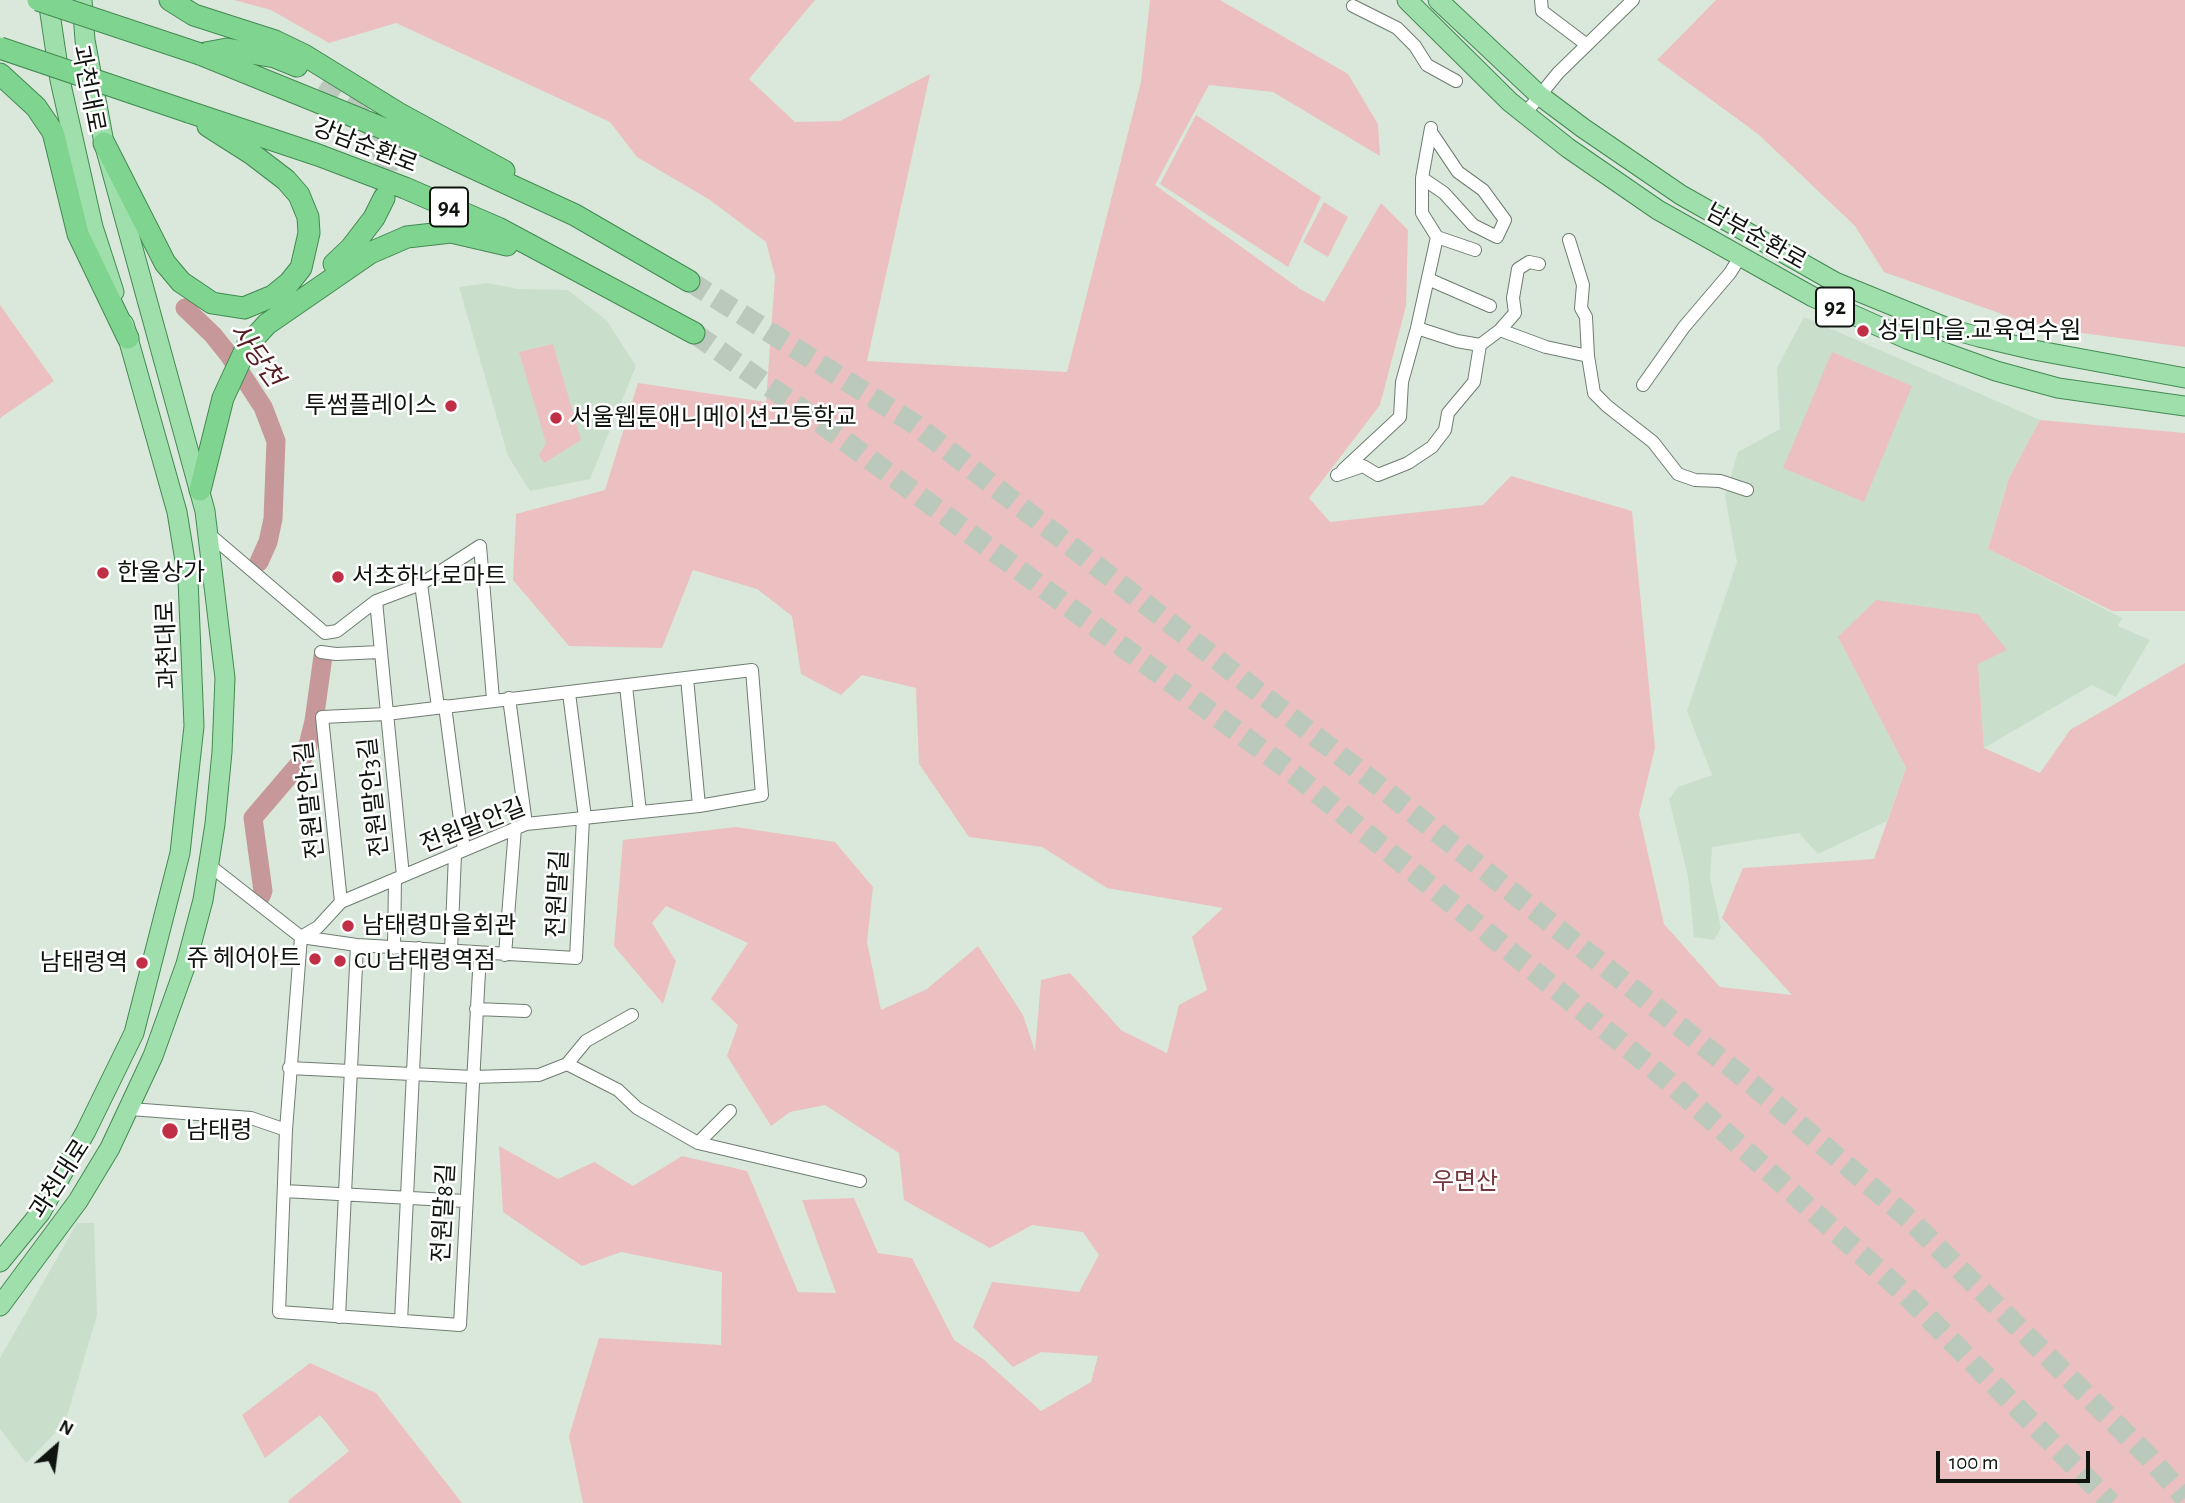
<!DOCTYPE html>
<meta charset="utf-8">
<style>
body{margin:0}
#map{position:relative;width:2185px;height:1503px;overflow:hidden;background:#d9e8db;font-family:"Alegreya Sans",sans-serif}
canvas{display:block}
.north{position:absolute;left:21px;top:1412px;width:70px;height:70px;-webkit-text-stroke:5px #fff;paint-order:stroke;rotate:28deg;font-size:19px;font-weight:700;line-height:28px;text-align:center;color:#0f140f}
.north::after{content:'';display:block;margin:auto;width:24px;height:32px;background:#0f140f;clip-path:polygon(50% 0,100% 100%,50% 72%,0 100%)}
.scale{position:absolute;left:1936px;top:1451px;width:154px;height:32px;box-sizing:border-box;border:4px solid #0f140f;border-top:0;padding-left:9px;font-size:21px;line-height:24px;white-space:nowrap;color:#0f140f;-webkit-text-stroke:5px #fff;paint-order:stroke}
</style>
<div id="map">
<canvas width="2185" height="1503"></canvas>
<div class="north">N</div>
<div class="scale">100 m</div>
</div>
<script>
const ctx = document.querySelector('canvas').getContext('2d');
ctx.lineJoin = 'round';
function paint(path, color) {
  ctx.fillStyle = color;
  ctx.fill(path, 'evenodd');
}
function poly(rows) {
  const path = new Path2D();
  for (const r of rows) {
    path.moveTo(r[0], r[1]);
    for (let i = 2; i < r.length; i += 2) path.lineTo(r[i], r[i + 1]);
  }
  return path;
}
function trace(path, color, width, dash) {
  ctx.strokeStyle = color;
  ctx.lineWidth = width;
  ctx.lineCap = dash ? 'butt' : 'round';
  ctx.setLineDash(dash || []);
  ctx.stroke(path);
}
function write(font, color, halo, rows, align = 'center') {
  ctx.font = font + ' "Alegreya Sans","Noto Sans KR",sans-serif';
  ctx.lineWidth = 5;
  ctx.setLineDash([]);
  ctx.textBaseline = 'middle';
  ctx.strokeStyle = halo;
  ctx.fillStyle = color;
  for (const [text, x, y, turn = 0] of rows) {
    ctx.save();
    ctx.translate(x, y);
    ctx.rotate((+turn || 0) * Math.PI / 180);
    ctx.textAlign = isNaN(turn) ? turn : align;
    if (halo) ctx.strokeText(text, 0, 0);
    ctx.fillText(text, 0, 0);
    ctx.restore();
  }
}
const built = poly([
 [488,283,518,289,568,290,607,321,636,366,590,479,530,491,508,456,459,287],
 [1804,317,2040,420,2009,478,1988,549,2122,618,2118,626,2150,640,2116,697,2092,685,1984,748,1978,664,1838,637,1906,768,1887,821,1818,854,1799,833,1712,847,1710,878,1721,928,1714,940,1694,937,1688,876,1669,799,1678,787,1712,775,1687,711,1737,562,1725,496,1738,452,1780,429,1777,368],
 [77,1223,94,1223,97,1315,65,1423,26,1463,0,1429,0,1358]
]);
const green = poly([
 [234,0,815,0,749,79,795,122,840,121,930,74,867,361,1067,372,1141,82,1150,0,1220,0,1348,74,1378,124,1380,156,1273,92,1209,85,1155,185,1300,289,1324,302,1381,203,1408,230,1406,306,1380,405,1309,498,1330,522,1483,505,1511,476,1632,511,1655,748,1639,814,1664,924,1720,987,1792,995,1722,918,1743,868,1874,859,1906,768,1838,637,1876,600,1978,614,2007,650,1978,664,1984,748,2040,773,2070,730,2185,663,2185,1503,583,1503,569,1436,599,1338,721,1345,722,1272,621,1252,582,1266,503,1212,499,1146,558,1179,594,1162,633,1186,682,1156,747,1171,798,1292,836,1293,802,1200,854,1198,878,1253,912,1258,954,1340,983,1359,1041,1411,1091,1382,1098,1356,1041,1352,1013,1367,973,1327,992,1282,1079,1292,1099,1255,1083,1232,1032,1225,990,1248,904,1200,899,1153,825,1105,790,1112,771,1126,727,1056,738,1025,711,999,748,943,666,906,652,923,676,961,663,1004,614,946,623,840,736,827,835,842,873,887,867,942,881,1010,927,989,978,946,1023,1015,1035,1051,1041,980,1070,973,1121,1030,1167,1053,1179,1005,1207,990,1192,937,1223,908,1107,888,1042,847,969,837,919,764,916,688,862,675,841,695,801,674,792,616,757,589,693,570,662,648,569,646,513,580,516,514,605,490,638,383,766,402,775,276,766,242,710,200,637,157,610,122,396,23,329,43,271,10],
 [1716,0,2185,0,2185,347,2038,327,1884,272,1855,226,1758,134,1657,60],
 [1196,115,1321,197,1288,267,1160,184],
 [1324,202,1348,217,1328,257,1303,242],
 [0,305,54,381,0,418],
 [553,344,581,440,544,463,539,455,546,443,519,352],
 [1832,352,1912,386,1864,502,1783,468],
 [2040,420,2185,433,2185,611,2112,611,1988,549,2009,478],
 [310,1363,376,1393,462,1503,290,1503,288,1501,349,1451,320,1415,265,1458,242,1415]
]);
const river = poly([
 [185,308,213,335,229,355,263,407,276,441,273,519,268,542,259,562],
 [261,896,263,891,253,818,300,763,307,749,314,721,323,656]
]);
const trunkTunnel = poly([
 [324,80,350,99,378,136,387,169,385,196],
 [689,281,913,423,1378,785,1753,1085,1909,1219,2149,1457,2185,1498],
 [694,333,814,418,1289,770,1668,1081,1903,1292,2111,1503]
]);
const minor = poly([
 [1541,0,1542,11,1587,45],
 [1353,6,1397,28,1415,46,1427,65,1456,81],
 [1524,115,1558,73,1633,0],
 [1431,128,1422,178,1422,213,1437,237],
 [1422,178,1444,193,1473,225,1497,237,1505,220,1483,190,1458,172,1431,132],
 [1569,240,1583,285,1581,308,1586,317,1588,356,1594,393,1607,406,1653,442,1678,474,1695,480,1720,481,1747,490],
 [1475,250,1437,237,1417,328,1457,341,1480,345,1500,330,1546,347,1588,356],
 [1428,279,1490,306],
 [1500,330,1515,313,1513,298,1518,269,1529,262,1539,264],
 [1643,385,1684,327,1730,273,1740,257],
 [1343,470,1400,417,1402,382,1417,328],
 [1337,475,1363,466,1378,475,1408,463,1432,447,1445,430,1448,413,1474,382,1480,345],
 [209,534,325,633,337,631,376,601,421,584,480,546,493,699],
 [421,584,438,707],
 [376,601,403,876],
 [321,652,336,654,380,652],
 [687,678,699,806],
 [626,686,640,812],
 [569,693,585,818],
 [509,698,526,824],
 [445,706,464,850],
 [209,865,301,937,357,945,576,958,583,818],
 [301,937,318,927,341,902,526,824,699,806,762,795,752,670,386,714,322,717,341,902],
 [301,937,286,1130,279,1312,460,1325,480,953],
 [394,948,395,879],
 [451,951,455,854],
 [505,955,515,828],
 [476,1009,525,1011],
 [567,1064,586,1041,632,1015],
 [289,1068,473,1077,539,1075,567,1064,618,1090,637,1108,698,1143,860,1181],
 [130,1109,251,1118,286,1130],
 [698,1143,730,1111],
 [284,1191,465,1201],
 [339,1317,357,945],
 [401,1321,419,948]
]);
const primary = poly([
 [48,0,60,80,93,227,114,292],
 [1407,0,1510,102,1568,148,1658,210,1813,297,1907,339,1996,371,2058,388,2185,406],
 [1438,0,1539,95,1583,128,1681,195,1835,282,1950,329,1979,337,2034,350,2185,378],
 [0,1262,41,1212,86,1131,134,1033,180,853,194,726,188,579,177,512,124,324],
 [0,1306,78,1201,110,1148,153,1056,186,964,203,900,215,824,222,752,225,678,205,511,104,143,85,40,82,0]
]);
const trunk = poly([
 [170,0,194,15,275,41,304,55,398,113,504,171],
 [200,54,419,143,575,215,689,281],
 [200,54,227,49,275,57,297,66],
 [0,74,36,107,53,132,78,234,128,338],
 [189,112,318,155,405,188,498,228,694,333],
 [104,143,165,263,181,282,212,303,244,308,273,296,289,283,301,268,309,233,308,217,299,195,286,180,252,154,208,126],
 [334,264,351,248,374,218,384,198],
 [200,490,223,398,247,346,267,324,370,253,407,237,451,232,507,245]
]);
const trunkBridge = poly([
 [38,0,200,54],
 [0,48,189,112]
]);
const markers = [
 [1863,331,7,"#c02f45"],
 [451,406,7,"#c02f45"],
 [556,418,7,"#c02f45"],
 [103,573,7,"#c02f45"],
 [338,577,7,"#c02f45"],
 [348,926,7,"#c02f45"],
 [315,959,7,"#c02f45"],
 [340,961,7,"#c02f45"],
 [142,963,7,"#c02f45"],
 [170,1131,9,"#c02f45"]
];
const shields = [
 [449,207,38],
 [1835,307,38]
];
const shieldNames = [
 ["94",449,207],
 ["92",1835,307]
];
const streetNames = [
 ["과천대로",88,89,79],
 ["강남순환로",365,146,21],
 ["남부순환로",1756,237,29],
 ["과천대로",167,645,-92],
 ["전원말안3길",374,797,-96],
 ["전원말안1길",310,800,-96],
 ["전원말안길",473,826,-21],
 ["전원말길",558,894,-87],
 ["과천대로",60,1179,-57],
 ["전원말8길",444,1213,-87]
];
const poiNames = [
 ["성뒤마을.교육연수원",1877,331],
 ["투썸플레이스",437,406,"right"],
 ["서울웹툰애니메이션고등학교",570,418],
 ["한울상가",117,573],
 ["서초하나로마트",352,577],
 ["남태령마을회관",362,926],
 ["쥬 헤어아트",301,959,"right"],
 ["CU 남태령역점",354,961],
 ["남태령역",128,963,"right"],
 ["남태령",186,1131]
];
const parkNames = [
 ["우면산",1465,1182]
];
const waterNames = [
 ["사당천",256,355,54]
];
paint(built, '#c9dfcb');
paint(green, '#ecc0c0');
trace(river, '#c69899', 19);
trace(trunkTunnel, '#bbc8bc', 21, [21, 10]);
trace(minor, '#6f7d71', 14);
trace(primary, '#438a51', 21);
trace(trunk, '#438a51', 23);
trace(minor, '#fff', 12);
trace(primary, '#9fdfac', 19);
trace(trunk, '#7fd490', 21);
trace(trunkBridge, '#438a51', 23, []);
trace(trunkBridge, '#7fd490', 21);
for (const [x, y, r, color] of markers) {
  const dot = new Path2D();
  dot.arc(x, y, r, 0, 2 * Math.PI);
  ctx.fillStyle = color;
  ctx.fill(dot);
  trace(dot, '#fff', 2.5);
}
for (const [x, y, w] of shields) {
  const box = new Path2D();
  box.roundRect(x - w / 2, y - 19.5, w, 39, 5);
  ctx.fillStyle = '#fff';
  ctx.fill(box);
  trace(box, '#0f140f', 2);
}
write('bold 23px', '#0f140f', null, shieldNames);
write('24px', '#0f140f', '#fff', streetNames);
write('24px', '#0f140f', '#fff', poiNames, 'left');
write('24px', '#74373b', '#fff', parkNames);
write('italic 26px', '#551c21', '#fff', waterNames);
</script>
